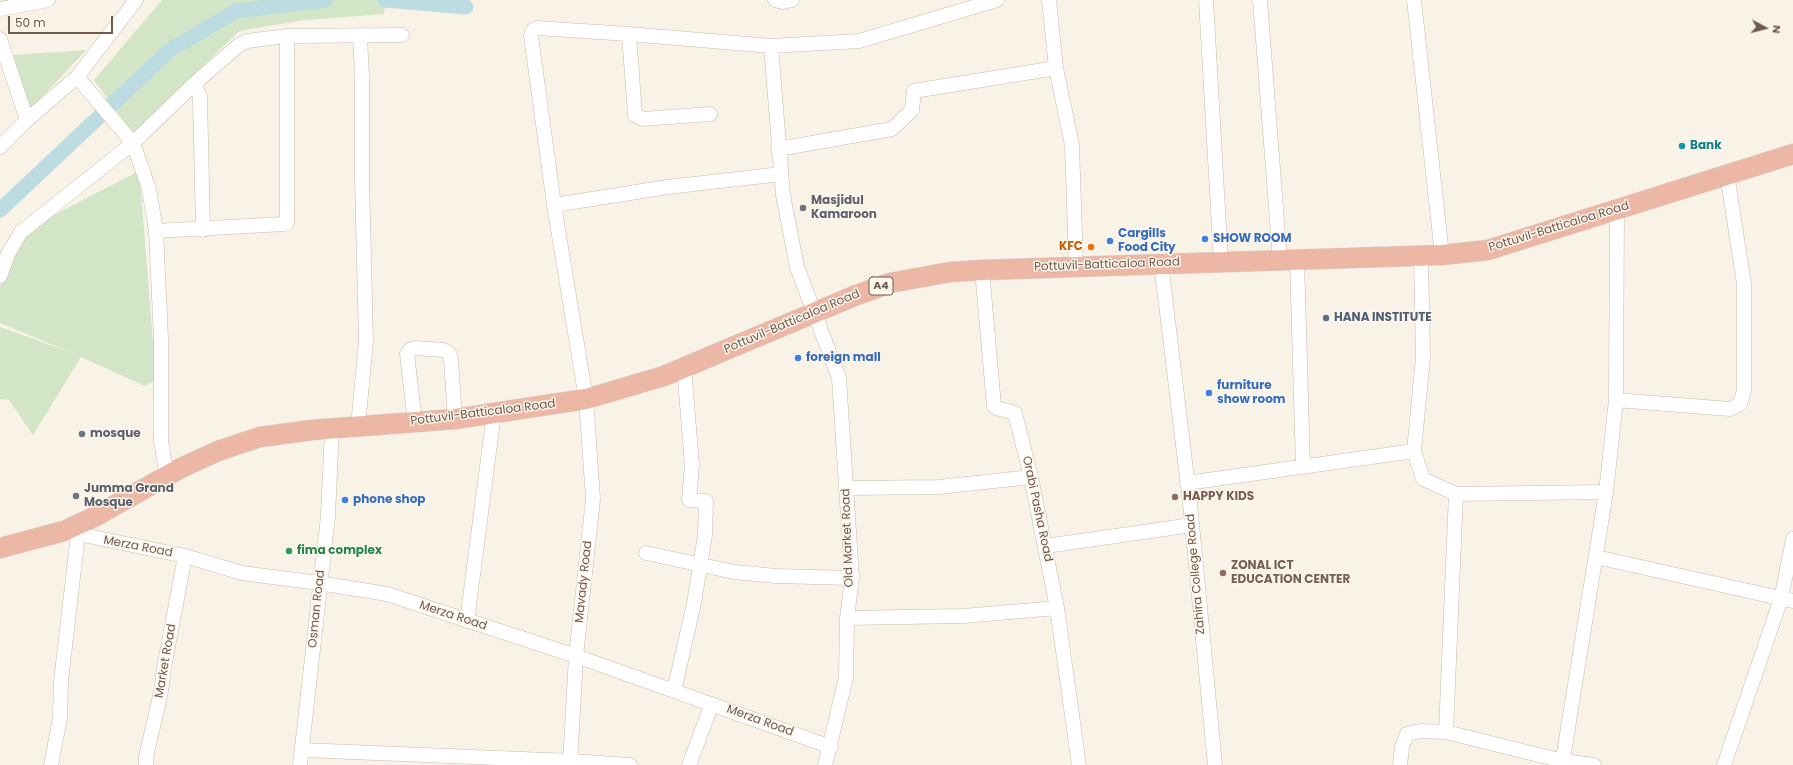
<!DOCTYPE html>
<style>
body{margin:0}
#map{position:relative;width:1793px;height:765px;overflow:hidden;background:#f9f2e7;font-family:Poppins,sans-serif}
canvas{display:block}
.north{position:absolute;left:1745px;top:8px;width:40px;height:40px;-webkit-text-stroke:3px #fdf6ec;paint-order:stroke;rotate:97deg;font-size:11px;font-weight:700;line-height:16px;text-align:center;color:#705a4e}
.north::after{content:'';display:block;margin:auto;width:14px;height:18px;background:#705a4e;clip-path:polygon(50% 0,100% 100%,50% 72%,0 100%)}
.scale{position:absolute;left:8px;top:16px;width:105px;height:18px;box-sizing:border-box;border:2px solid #705a4e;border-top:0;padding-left:5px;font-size:12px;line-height:14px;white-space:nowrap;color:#705a4e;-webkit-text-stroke:3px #fdf6ec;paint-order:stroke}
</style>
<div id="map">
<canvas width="1793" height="765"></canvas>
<div class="north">N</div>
<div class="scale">50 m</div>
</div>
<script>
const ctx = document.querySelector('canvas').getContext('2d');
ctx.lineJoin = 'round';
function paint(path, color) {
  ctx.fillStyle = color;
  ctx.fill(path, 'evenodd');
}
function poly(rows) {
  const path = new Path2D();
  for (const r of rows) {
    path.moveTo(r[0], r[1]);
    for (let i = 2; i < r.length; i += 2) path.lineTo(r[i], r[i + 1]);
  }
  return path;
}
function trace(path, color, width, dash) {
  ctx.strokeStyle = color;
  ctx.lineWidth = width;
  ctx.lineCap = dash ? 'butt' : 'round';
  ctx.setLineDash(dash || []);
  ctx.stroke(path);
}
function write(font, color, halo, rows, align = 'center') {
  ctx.font = font + ' Poppins,sans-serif';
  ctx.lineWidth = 3;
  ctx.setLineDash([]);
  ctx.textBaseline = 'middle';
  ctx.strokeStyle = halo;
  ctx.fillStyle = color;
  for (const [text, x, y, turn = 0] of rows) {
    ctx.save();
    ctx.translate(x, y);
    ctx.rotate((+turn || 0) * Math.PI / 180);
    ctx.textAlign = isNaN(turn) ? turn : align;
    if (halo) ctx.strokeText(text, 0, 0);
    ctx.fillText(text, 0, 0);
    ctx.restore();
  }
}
const green = poly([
 [162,0,385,0,384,14,305,20,239,31,133,134,94,80],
 [86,50,29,111,13,55],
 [141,170,140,179,156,380,145,386,81,357,33,435,9,400,0,399,0,327,70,352,0,323,0,287,21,232]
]);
const canal = poly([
 [385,0,466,7],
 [0,210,170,50,236,11,326,0]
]);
const minor = poly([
 [775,0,783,2,792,0],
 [1049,0,1056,68,1072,145,1076,266],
 [1206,0,1221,262],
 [1260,0,1280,260],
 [1414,0,1442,255],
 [0,9,48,0],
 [629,34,635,115,643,119,710,114],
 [360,35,362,78,362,180,366,341,359,416,360,426],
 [0,39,27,120],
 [771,46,783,195,797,267,839,378,852,578,847,618,846,678,825,765],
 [77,77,133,143,149,189,156,231,161,339,161,441,167,476],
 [195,83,200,97,203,230],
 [0,147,27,120,77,77,136,0],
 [778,149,892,129,912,110,914,91,1056,68],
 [554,205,668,187,781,174],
 [156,231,284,224,287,223,287,36],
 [1421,256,1423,357,1414,451,1423,479,1456,494,1606,492],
 [1297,260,1303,466],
 [1161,263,1190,503,1215,765],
 [982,270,994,406,996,408,1015,413,1031,477,1057,608,1079,765],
 [0,276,8,254,21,232,133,143,195,83,239,45,247,41,287,36,402,35],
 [1616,400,1730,409,1740,404,1744,390,1744,284,1727,174],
 [415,422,407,354,410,350,415,348,443,350,449,353,451,359,455,419],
 [1187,483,1414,451],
 [846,488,939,487,1031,477],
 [64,531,185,556,242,573,319,583,387,594,576,656,831,747],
 [1046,546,1192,525],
 [646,553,734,572,776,576,852,578],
 [1596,557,1793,601],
 [847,618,963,616,1057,608],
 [467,621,494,413],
 [674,691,694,603,705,535,706,501,689,500,692,465,684,367],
 [1446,732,1456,494],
 [302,750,571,761,630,765],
 [51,765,60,718,61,681,78,534],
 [146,765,146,757,161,692,164,668,185,556],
 [300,765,328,516,332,429],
 [570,765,576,656,593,499,586,399,554,205,531,36,533,30,537,28,629,34,771,46,859,41,997,0],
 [689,765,712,704],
 [1400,765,1402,747,1407,734,1420,731,1446,732,1563,761,1594,765],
 [1562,765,1606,492,1616,400,1617,209],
 [1724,765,1781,599,1793,539]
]);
const highway = poly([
 [0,548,64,531,94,517,181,468,218,451,260,437,312,430,455,419,586,399,664,376,854,296,890,283,950,272,982,270,1442,255,1488,250,1793,154]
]);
const markers = [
 [1682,146,4,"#0f9aa8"],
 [803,208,4,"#6b7280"],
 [1205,239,4,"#3f7fe0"],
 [1110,241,4,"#3f7fe0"],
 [1091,247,4,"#e8710a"],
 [1326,318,4,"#5c6f8a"],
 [798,358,4,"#3f7fe0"],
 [1209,393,4,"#3f7fe0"],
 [82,434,4,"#6b7280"],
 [76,496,4,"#6b7280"],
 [1175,497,4,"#8d6e63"],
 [345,500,4,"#3f7fe0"],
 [289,551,4,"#2e9e5b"],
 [1223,573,4,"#8d6e63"]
];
const shields = [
 [881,286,24]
];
const shieldNames = [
 ["A4",881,286]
];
const cultureNames = [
 ["Bank",1690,146]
];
const worshipNames = [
 ["Masjidul",811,201],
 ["Kamaroon",811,215],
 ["mosque",90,434],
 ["Jumma Grand",84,489],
 ["Mosque",84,503]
];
const streetNames = [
 ["Pottuvil-Batticaloa Road",1559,227,-17],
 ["Pottuvil-Batticaloa Road",1107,265,-2],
 ["Pottuvil-Batticaloa Road",792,322,-23],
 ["Pottuvil-Batticaloa Road",483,413,-7],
 ["Orabi Pasha Road",1037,509,78],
 ["Old Market Road",848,538,-92],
 ["Merza Road",138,547,11],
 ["Zahira College Road",1196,574,-95],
 ["Mavady Road",584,582,-84],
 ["Osman Road",317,609,-84],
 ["Merza Road",453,616,18],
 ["Market Road",166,661,-80],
 ["Merza Road",760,721,20]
];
const shopNames = [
 ["Cargills",1118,234],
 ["Food City",1118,248],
 ["SHOW ROOM",1213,239],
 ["foreign mall",806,358],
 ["furniture",1217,386],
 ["show room",1217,400],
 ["phone shop",353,500]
];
const foodNames = [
 ["KFC",1083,247]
];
const serviceNames = [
 ["HANA INSTITUTE",1334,318]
];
const educationNames = [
 ["HAPPY KIDS",1183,497],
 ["ZONAL ICT",1231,566],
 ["EDUCATION CENTER",1231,580]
];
const leisureNames = [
 ["fima complex",297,551]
];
paint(green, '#d3e5c7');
trace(canal, '#bddce1', 15);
trace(minor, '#cabaae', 15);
trace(highway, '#d7d1cd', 21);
trace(minor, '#fff', 14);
trace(highway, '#ecb7a5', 20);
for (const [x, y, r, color] of markers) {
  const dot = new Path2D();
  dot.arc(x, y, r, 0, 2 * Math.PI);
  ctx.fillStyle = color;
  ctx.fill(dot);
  trace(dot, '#fdf6ec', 1.5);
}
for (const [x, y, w] of shields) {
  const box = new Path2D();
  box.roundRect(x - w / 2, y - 9, w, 18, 3);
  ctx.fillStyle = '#fdf6ec';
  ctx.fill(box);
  trace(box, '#705a4e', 1);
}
write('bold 11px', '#705a4e', null, shieldNames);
write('bold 12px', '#0d838f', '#fdf6ec', cultureNames, 'left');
write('bold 12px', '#5b616d', '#fdf6ec', worshipNames, 'left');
write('12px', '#705a4e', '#fdf6ec', streetNames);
write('bold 12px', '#366cbe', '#fdf6ec', shopNames, 'left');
write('bold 12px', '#c56008', '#fdf6ec', foodNames, 'right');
write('bold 12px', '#4e5e75', '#fdf6ec', serviceNames, 'left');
write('bold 12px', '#785e54', '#fdf6ec', educationNames, 'left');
write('bold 12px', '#27864d', '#fdf6ec', leisureNames, 'left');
</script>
